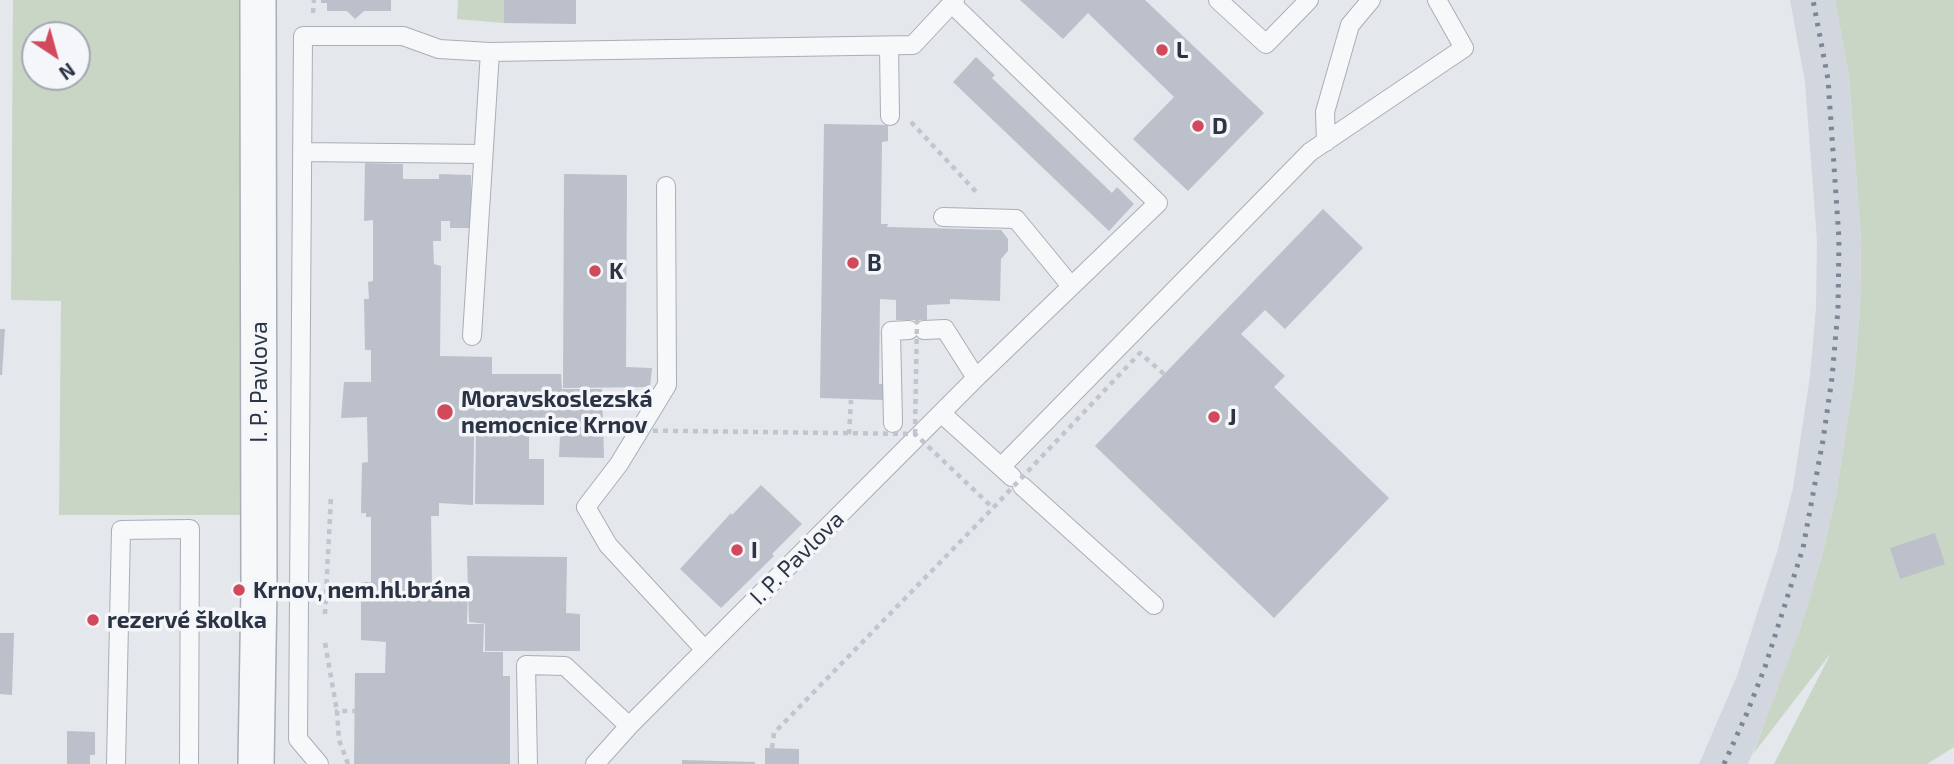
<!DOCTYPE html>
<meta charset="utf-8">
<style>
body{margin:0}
#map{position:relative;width:1954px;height:764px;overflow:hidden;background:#e4e7ec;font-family:"Exo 2",sans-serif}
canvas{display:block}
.north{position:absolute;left:21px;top:21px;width:70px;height:70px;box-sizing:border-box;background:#f4f6f9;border:2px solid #a4a8b1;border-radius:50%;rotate:144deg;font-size:19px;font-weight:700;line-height:28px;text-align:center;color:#2b3445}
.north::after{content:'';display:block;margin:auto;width:24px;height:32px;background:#d1495b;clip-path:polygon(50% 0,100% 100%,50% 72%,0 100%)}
</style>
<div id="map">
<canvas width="1954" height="764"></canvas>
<div class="north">N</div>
</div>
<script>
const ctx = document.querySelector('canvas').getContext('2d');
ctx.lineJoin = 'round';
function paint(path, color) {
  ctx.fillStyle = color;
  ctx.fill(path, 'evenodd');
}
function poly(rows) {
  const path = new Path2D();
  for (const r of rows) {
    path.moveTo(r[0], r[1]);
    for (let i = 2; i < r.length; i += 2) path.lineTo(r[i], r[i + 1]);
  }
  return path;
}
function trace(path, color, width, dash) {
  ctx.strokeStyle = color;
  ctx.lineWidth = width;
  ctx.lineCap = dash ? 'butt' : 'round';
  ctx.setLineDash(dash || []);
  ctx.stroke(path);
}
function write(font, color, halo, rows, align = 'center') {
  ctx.font = font + ' "Exo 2",sans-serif';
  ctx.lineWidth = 7;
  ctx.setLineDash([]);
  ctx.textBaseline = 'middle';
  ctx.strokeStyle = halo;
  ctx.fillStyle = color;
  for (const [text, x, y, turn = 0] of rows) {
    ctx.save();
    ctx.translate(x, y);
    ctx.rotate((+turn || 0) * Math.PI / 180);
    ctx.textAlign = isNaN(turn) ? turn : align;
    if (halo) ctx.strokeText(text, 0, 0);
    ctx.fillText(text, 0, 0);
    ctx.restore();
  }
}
const built = poly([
 [1790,0,1835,0,1849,76,1861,239,1860,310,1854,380,1836,496,1821,560,1800,630,1778,691,1748,764,1699,764,1737,676,1778,549,1793,488,1810,376,1816,308,1817,240,1805,82]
]);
const green = poly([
 [13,0,246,0,244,515,59,515,61,301,11,300],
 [35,35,77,35,77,77,35,77],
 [458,0,504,0,504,23,457,19],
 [1835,0,1954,0,1954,747,1927,764,1774,764,1831,653,1753,754,1800,630,1821,560,1836,496,1854,380,1860,310,1861,239,1849,76]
]);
const building = poly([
 [321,0,391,0,391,11,364,11,355,19,347,11,327,11,327,3,321,3],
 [504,0,576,0,576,24,504,23],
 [1020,0,1145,0,1264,113,1188,191,1133,139,1174,97,1088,13,1063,39],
 [976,57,995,75,992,78,1112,193,1117,187,1134,204,1109,231,953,82],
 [824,124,888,125,888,141,882,142,881,224,888,224,887,227,1001,230,1008,239,1008,251,1001,259,1000,301,950,299,950,304,927,305,927,320,896,320,896,300,880,299,879,384,885,384,883,400,820,398],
 [365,163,403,164,403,179,439,179,439,174,471,175,471,228,450,228,450,221,441,221,441,241,433,241,434,264,441,266,440,356,492,357,492,374,561,374,562,389,602,389,604,458,559,457,560,436,529,435,529,459,544,459,544,505,475,504,476,435,474,435,473,505,439,503,439,516,431,516,432,584,468,587,467,624,484,624,483,652,503,652,503,676,510,676,510,764,354,764,355,673,385,673,386,642,361,640,361,582,371,582,371,517,366,517,366,513,361,513,362,463,368,462,367,417,341,418,344,382,371,382,371,350,365,350,364,299,369,299,368,282,373,281,373,220,364,221],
 [564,174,627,175,626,367,652,368,650,387,563,388],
 [1323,209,1363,248,1285,329,1265,310,1241,334,1285,376,1274,387,1389,498,1274,618,1095,446],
 [0,329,5,329,2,375,0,375],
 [761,485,802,524,772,554,774,556,721,608,680,569,731,513,732,515],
 [1935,533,1945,564,1900,579,1890,548],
 [467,556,567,557,566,613,580,614,580,651,485,651,485,624,487,624,469,622],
 [0,633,14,633,12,695,0,694],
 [67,731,95,732,95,755,90,755,90,764,67,764],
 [765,748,799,749,799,764,765,764],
 [682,760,755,762,755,764,682,764]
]);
const path = poly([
 [313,13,314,0],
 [911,122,979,195],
 [849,434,851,400],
 [325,614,331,496],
 [325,643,337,711],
 [772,748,774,733,993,508],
 [348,764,339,740,337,711,355,711]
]);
const lane = poly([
 [1218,0,1266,44,1309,0],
 [889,46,890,116],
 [1326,142,1325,112,1350,25,1371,0],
 [302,152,482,154],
 [666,186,667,385,619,464,586,507,608,545,705,650],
 [943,217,1016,219,1071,286],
 [924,330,945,329,976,378],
 [472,336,490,52],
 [941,413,1012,477],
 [893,423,891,331,909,330],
 [1001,467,1310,152,1464,48,1437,0],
 [1022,486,1154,605],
 [116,764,121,530,190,529,189,764],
 [319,764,298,739,303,36,403,36,439,49,490,52,913,45,955,0],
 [528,764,526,665,565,666,629,726],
 [595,764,629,726,976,378,1158,203,952,4]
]);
const street = poly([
 [256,764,259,589,258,0]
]);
const rail = poly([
 [1724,764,1747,713,1765,667,1803,548,1823,440,1832,378,1838,309,1839,239,1828,79,1813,0]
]);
const pathBridge = poly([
 [603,430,915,434,993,508,1140,353,1164,374],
 [915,434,917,320]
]);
const markers = [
 [1162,50,7,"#d1495b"],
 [1198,126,7,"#d1495b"],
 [853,263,7,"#d1495b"],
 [595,271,7,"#d1495b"],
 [445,412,9,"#d1495b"],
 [1214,417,7,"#d1495b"],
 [737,550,7,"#d1495b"],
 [239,590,7,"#d1495b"],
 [93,620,7,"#d1495b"]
];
const poiNames = [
 ["L",1176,50],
 ["D",1212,126],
 ["B",867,263],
 ["K",609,271],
 ["Moravskoslezská",461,399],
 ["nemocnice Krnov",461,425],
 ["J",1228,417],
 ["I",751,550],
 ["Krnov, nem.hl.brána",253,590],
 ["rezervé školka",107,620]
];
const streetNames = [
 ["I. P. Pavlova",259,382,-90],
 ["I. P. Pavlova",797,558,-45]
];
paint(built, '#d2d6de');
paint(green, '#c9d6c5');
paint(building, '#bbc0ca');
trace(lane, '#a9aeb7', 20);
trace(street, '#a9aeb7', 38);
trace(path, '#c2c5cb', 4.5, [5, 5]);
trace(lane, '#f7f8fa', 18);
trace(street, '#f7f8fa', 35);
trace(rail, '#7d8696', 5, [3.5, 7]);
trace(pathBridge, '#c2c5cb', 4.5, [5, 5]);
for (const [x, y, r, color] of markers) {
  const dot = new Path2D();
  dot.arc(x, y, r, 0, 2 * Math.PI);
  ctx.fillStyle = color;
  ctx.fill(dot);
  trace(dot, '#f4f6f9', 2.5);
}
write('bold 23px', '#2b3445', '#f4f6f9', poiNames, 'left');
write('23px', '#2b3445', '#f4f6f9', streetNames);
</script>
